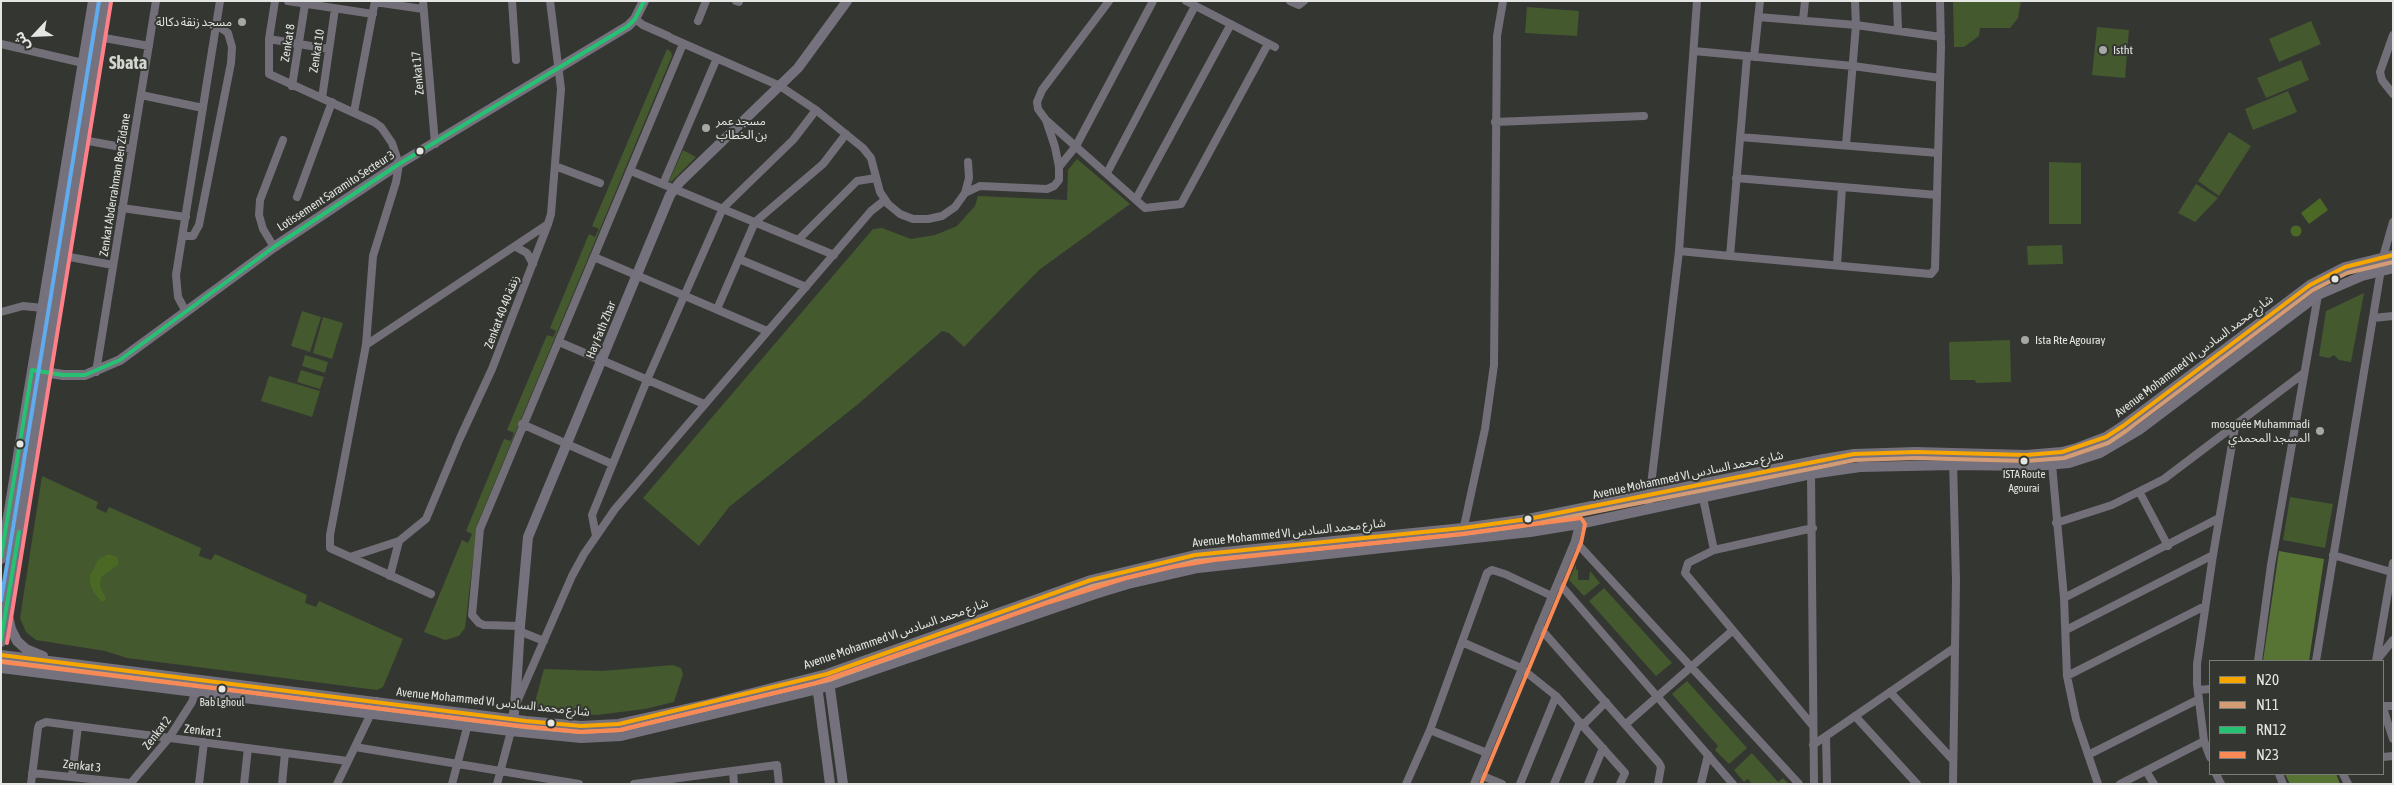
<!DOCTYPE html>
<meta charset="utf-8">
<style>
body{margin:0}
#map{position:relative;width:2394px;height:785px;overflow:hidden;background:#343632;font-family:"Asap Condensed","Noto Sans Arabic",sans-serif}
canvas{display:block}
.frame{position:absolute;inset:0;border:2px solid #e4e6e3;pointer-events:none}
.legend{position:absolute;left:2209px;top:660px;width:175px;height:115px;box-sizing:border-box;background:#343731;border:1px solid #7a7d78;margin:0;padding:6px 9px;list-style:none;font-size:15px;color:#e4e6e3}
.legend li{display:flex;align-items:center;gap:10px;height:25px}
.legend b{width:25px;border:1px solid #7a7d78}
.north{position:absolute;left:10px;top:10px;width:50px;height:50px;-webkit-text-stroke:4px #343731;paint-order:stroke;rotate:245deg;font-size:14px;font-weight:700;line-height:20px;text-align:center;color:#e4e6e3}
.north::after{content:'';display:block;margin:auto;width:18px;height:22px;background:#e4e6e3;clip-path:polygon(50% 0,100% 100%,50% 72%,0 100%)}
</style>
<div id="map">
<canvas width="2394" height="785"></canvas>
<div class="frame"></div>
<ul class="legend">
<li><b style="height:6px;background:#f7a600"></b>N20</li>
<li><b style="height:6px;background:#d39c74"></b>N11</li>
<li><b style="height:6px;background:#26c172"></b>RN12</li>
<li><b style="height:6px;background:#f98a56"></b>N23</li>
</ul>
<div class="north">ش</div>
</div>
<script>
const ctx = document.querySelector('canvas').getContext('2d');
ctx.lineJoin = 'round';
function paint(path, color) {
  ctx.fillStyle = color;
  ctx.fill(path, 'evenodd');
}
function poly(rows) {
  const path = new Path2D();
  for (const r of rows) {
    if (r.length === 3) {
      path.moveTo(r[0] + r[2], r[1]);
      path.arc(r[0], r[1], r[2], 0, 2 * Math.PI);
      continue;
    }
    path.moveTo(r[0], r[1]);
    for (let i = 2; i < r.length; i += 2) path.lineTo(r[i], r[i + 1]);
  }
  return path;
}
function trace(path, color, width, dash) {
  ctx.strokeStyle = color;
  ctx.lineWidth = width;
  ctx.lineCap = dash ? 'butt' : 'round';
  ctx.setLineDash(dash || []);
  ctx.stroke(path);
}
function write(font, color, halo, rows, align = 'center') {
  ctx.font = font + ' "Asap Condensed","Noto Sans Arabic",sans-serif';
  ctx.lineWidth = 4;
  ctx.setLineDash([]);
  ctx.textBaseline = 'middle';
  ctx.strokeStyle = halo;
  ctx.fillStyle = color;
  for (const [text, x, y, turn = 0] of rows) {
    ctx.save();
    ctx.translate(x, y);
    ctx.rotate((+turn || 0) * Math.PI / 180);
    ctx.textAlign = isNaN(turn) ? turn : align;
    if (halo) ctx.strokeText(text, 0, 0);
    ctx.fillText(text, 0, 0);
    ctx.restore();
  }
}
const green = poly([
 [1953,1,2021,1,2018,18,2010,28,1980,28,1979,36,1964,47,1954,47],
 [1527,7,1579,11,1577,36,1525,33],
 [2311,21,2321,44,2279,62,2269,39],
 [2097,27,2129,30,2125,78,2092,75],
 [667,49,671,52,672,56,477,525,465,628,459,636,445,640,424,632,462,540,468,543,472,534,466,531,504,439,511,441,514,433,507,430,547,335,553,337,556,331,550,328,589,234,595,237,599,229,592,226],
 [2301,60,2309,80,2266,98,2257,78],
 [2288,91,2297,112,2253,130,2245,109],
 [2229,132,2251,146,2219,196,2198,181],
 [683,150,696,157,671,182,669,181],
 [1077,159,1130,204,1039,270,964,347,949,333,942,331,857,405,729,507,699,546,643,498,873,229,882,228,911,239,935,235,957,226,975,206,978,196,1067,200,1068,170],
 [2049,162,2081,163,2081,224,2049,224],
 [2196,184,2218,198,2195,222,2178,213],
 [2062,245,2063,264,2028,265,2027,246],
 [2364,293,2351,362,2339,360,2334,355,2329,358,2319,356,2326,311],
 [302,311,321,317,310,352,291,346],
 [323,317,343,323,332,359,313,353],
 [2010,340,2011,382,1976,383,1975,380,1950,380,1949,342],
 [305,355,328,362,325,373,302,366],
 [301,370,324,377,320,389,297,382],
 [269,376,320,391,312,417,261,401],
 [42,476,98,502,96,508,106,513,109,507,201,548,199,556,211,560,215,554,307,595,305,603,316,607,319,601,403,639,383,687,377,690,127,658,105,651,36,640,26,632,20,618],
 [2290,497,2333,504,2325,548,2283,540],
 [1576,564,1576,570,1578,570,1578,580,1589,580,1590,571,1600,583,1584,596,1569,580],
 [1604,588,1672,663,1656,676,1589,601],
 [673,665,681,668,683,674,674,702,645,709,596,715,538,712,535,702,544,669,602,671],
 [1687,681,1747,748,1729,764,1715,750,1718,746,1672,694],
 [1752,753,1778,782,1783,778,1789,784,1752,784,1748,779,1744,782,1734,770]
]);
const forest = poly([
 [2279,551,2324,559,2309,661,2263,661],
 [2285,774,2336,774,2340,784,2290,784]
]);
const water = poly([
 [2320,198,2328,210,2309,224,2301,213],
 [2296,231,5.5],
 [108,554,117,557,119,564,101,577,100,587,106,598,105,601,102,602,94,593,90,583,90,575,98,560]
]);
const street = poly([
 [275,1,269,39,269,74,374,122,381,127,392,143,399,164,396,182,373,256,366,345,330,535,330,548,350,557,399,541,426,519,460,438,492,369,548,224,551,214,561,89,550,1],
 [288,1,373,14],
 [423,1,435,144],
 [512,1,516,60],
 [736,1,739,2],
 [1109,1,1042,90,1037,102,1038,109,1046,120,1145,208,1181,204,1268,44],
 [1186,1,1275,47],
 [1290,1,1299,5,1304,1],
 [1897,1,1898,31],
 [375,2,423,9],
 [1758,17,1856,25,1941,37],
 [635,19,643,25,668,36],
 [1803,20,1805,1],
 [698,21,706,1],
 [2393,35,2380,72,2382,80,2393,94],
 [99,37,149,46],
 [671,38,780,86,816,110,863,148,871,158,880,192,888,204,900,214,913,219,928,219,942,216,955,207,965,193,980,186,1047,189,1054,186,1059,180,1059,167,1055,147,1046,120],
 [269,39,329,49],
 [1,44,83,63],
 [1694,51,1853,66,1940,78],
 [1747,57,1730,256,1931,274,1935,269,1941,47,1940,1],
 [1754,57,1760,1],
 [292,86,305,4],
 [141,95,203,108],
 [322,98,335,9],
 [354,112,375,1],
 [1495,122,1644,116],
 [1740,137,1938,153],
 [83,140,132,149],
 [1846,145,1856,25,1855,1],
 [555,166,600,183],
 [1059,167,1076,146,1153,1],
 [631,171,834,255],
 [1107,173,1195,6],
 [1736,178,1937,195],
 [663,184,717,58],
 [965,193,969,178,968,162],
 [297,197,332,102],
 [1136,199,1231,24],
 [122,208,186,217],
 [183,236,193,236,199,225,231,63,232,47,228,33,217,25],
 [798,240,857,181,876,178],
 [274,247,263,229,259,215,260,200,283,140],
 [516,247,527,253,533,264],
 [1679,251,1730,256],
 [64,256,113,265],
 [594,257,767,331],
 [739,259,806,287],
 [1837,265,1842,187],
 [717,309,755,222,823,164,846,134],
 [1,312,23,306,43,308],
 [186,312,178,297,176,275,220,1],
 [2373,318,2393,316],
 [559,342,704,404],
 [366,345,548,224],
 [96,372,156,1],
 [522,424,612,464],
 [2051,453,2064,598,2067,676,2076,719,2098,784],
 [1953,460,1956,581,1953,784],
 [1811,474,1814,784],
 [2140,493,2168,546],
 [1703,498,1714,550],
 [1648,510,1679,251,1697,1],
 [2056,523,2112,505,2164,479,2304,373],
 [1813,528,1714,550,1688,563,1685,573,1813,726],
 [1463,531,1485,429,1494,365,1497,36,1503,1],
 [596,536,592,515,647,380,723,208,793,140,816,110],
 [1575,541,1799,784],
 [2333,555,2391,572],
 [350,557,431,594],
 [390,576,399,541],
 [1558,582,1733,784],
 [2064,598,2219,518],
 [520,626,484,625,479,623,472,615,480,529,683,44],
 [1539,627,1659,763,1661,767,1658,784],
 [2066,630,2213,555],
 [519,631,544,641],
 [1462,642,1521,668,1556,696,1625,773,1620,784],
 [2377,660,2393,640],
 [2258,661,2271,565,2318,295],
 [2316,661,2383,257,2393,222],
 [2376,661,2393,563],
 [2067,676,2205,606],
 [2198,690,2210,689],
 [1890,692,1952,759],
 [517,702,572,576,584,554,615,509,871,211,885,200],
 [2383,706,2393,706],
 [2383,708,2393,739],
 [1855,716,1917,784],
 [1626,724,1732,631],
 [1583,725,1606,702],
 [1430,730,1487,753],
 [1826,737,1827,784],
 [1813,745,1954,648],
 [355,747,579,784],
 [2088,755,2199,699],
 [2210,757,2204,741,2197,684,2197,664,2213,555,2235,427],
 [2383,757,2393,756],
 [733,771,734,784],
 [2146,771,2154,784],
 [32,773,130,783],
 [1478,774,1502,784],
 [2216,774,2221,784],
 [2279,774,2283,784],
 [2343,774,2348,784],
 [72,776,78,726],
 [31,784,38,728,39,725,46,722,348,761],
 [130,784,169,738,192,702,195,693],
 [199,784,204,742],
 [244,784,248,748],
 [282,784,285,753],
 [337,784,377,701],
 [452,784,469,720],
 [497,784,511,731],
 [634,784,777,765,779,784],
 [1406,784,1430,730,1487,573,1492,570,1505,574,1552,596],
 [1474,784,1575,541,1579,524,1577,511],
 [1520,784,1556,696],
 [1554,784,1580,722],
 [1588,784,1603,748],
 [1701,784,1708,755],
 [2120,784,2204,741]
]);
const secondary = poly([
 [32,370,63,375,85,375,120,360,274,247,399,164,628,26,635,19,644,1],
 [1,559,93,1],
 [8,616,11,629,17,641,26,649,43,656],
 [1,642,105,1],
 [1,655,526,721,581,726,619,724,705,705,827,674,1091,580,1195,555,1463,528,1528,519,1824,459,1854,454,1916,452,2026,455,2062,452,2077,448,2106,437,2123,426,2310,285,2345,267,2393,255],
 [1,668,511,731,581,738,621,736,818,689,1095,594,1128,584,1198,568,1530,532,1579,524,1811,474,1860,467,1953,465,2035,466,2069,463,2100,453,2139,430,2318,295,2362,276,2393,268],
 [829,681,843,784],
 [817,685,830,784],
 [512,724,515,707,520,626,528,537,670,195,680,182,798,68,847,1]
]);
const bus1 = poly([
 [1,655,526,721,581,726,619,724,827,674,1091,580,1195,555,1463,528,1528,519,1854,454,1916,452,2026,455,2062,452,2106,437,2123,426,2310,285,2345,267,2393,255]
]);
const bus2 = poly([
 [1,661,525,727,580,732,620,730,829,680,1093,586,1196,561,1464,534,1529,525,1855,460,1916,458,2026,461,2064,458,2108,443,2126,431,2313,290,2347,273,2393,262]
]);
const bus3 = poly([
 [1,557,32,370,63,375,85,375,120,360,274,247,399,164,628,26,635,19,644,1],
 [1,640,19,532]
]);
const bus4 = poly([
 [2,662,512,725,581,732,620,730,816,683,1044,604,1126,578,1172,567,1214,560,1461,534,1581,518,1585,524,1581,543,1481,784]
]);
const bus5 = poly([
 [7,643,111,2]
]);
const bus6 = poly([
 [1,601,99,1]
]);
const markers = [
 [242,22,5,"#a6a8a5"],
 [2103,50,5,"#a6a8a5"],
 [706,128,5,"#a6a8a5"],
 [420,151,4.5,"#e4e6e3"],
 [2335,279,4.5,"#e4e6e3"],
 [2025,340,5,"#a6a8a5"],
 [2320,431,5,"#a6a8a5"],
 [20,444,4.5,"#e4e6e3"],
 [2024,461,4.5,"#e4e6e3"],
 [1528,519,4.5,"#e4e6e3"],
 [222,689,4.5,"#e4e6e3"],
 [551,723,4.5,"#e4e6e3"]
];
const busNames = [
 ["ISTA Route",2024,475],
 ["Agourai",2024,489],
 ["Bab Lghoul",222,703]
];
const poiNames = [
 ["مسجد زنقة دكالة",232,22,"right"],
 ["Istht",2113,50],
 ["مسجد عمر",716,121],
 ["بن الخطاب",716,135],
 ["Ista Rte Agouray",2035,340],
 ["mosquée Muhammadi",2310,424,"right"],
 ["المسجد المحمدي",2310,438,"right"]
];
const streetNames = [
 ["Zenkat 8",288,43,-81],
 ["Zenkat 10",317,51,-81],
 ["Zenkat 17",418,73,-95],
 ["Zenkat Abderrahman Ben Zidane",115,185,-81],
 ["Lotissement Saramito Secteur 3",336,191,-33],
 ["Zenkat 40 زنقة 40",502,312,-69],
 ["Hay Fath Zhar",601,330,-68],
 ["Avenue Mohammed VI شارع محمد السادس",2194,356,-37],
 ["Avenue Mohammed VI شارع محمد السادس",1688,475,-12],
 ["Avenue Mohammed VI شارع محمد السادس",1289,533,-6],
 ["Avenue Mohammed VI شارع محمد السادس",896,634,-19],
 ["Avenue Mohammed VI شارع محمد السادس",493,702,6],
 ["Zenkat 1",203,731,7],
 ["Zenkat 2",157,733,-52],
 ["Zenkat 3",82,766,6]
];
const districtNames = [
 ["Sbata",128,63]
];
paint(green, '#44592e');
paint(forest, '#577435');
paint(water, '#4b6825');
trace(street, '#736f79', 8);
trace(secondary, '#75727d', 10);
trace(bus1, '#f7a600', 4);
trace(bus2, '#d39c74', 4);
trace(bus3, '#26c172', 4);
trace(bus4, '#f98a56', 4);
trace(bus5, '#ff8088', 4);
trace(bus6, '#60acee', 4);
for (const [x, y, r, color] of markers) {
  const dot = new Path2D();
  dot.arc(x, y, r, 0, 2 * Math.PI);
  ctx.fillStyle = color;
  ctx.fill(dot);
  trace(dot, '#343731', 2);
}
write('11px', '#e4e6e3', '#343731', busNames);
write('12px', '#e4e6e3', '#343731', poiNames, 'left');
write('12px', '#e4e6e3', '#343731', streetNames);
write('bold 18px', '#d2d6cf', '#343731', districtNames);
</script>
